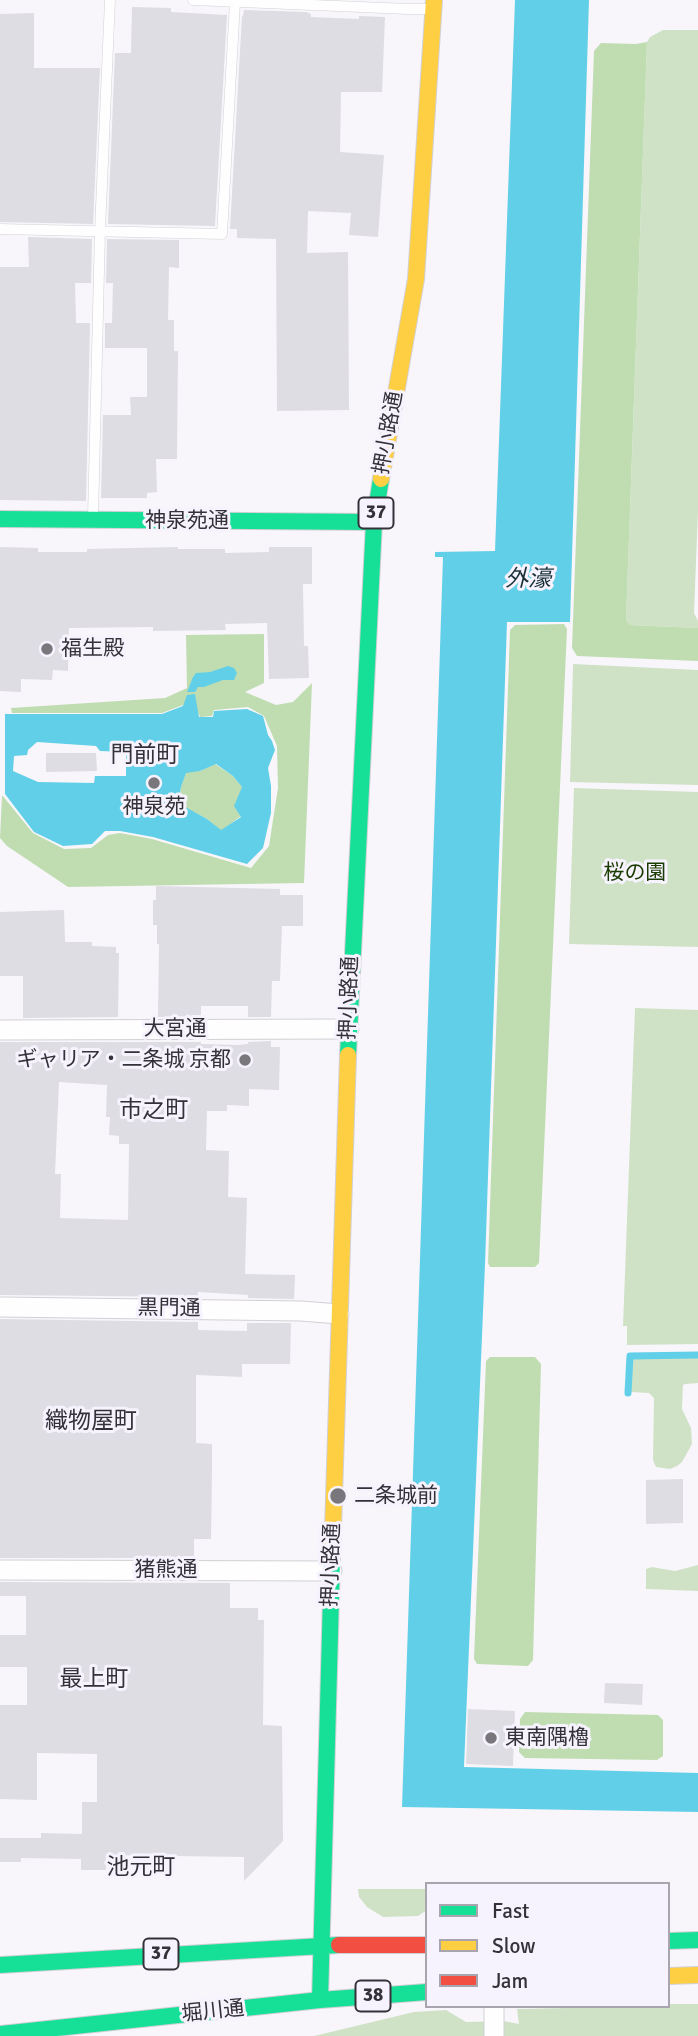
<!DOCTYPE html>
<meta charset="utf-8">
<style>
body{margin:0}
#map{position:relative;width:698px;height:2036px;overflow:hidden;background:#f8f6fb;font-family:Signika,sans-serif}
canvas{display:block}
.legend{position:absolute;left:425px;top:1882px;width:245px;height:126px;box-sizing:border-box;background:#f7f3fe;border:2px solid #a9a5af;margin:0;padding:9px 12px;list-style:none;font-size:21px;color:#343138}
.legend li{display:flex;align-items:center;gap:14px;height:35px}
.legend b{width:35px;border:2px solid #a9a5af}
</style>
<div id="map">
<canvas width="698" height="2036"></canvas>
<ul class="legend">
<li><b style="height:9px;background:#16e098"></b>Fast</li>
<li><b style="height:9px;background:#ffcf43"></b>Slow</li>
<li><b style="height:9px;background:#f24e42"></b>Jam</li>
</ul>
</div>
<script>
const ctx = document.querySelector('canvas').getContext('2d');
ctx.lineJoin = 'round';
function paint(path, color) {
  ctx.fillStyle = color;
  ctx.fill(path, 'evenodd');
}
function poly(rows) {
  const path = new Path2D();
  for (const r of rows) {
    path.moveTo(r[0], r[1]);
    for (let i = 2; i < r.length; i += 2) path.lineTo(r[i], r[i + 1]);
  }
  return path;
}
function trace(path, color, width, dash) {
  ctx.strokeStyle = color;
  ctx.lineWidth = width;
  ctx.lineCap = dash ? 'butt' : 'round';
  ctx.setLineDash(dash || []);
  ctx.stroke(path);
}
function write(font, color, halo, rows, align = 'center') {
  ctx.font = font + ' Signika,"Noto Sans JP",sans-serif';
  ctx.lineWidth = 6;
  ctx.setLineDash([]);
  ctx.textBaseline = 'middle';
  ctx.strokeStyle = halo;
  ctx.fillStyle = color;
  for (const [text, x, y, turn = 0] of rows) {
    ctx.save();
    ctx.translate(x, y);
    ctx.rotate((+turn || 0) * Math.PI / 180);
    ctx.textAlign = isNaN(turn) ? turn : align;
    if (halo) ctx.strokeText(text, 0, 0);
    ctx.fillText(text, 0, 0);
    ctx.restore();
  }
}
const green = poly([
 [663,30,698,30,698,511,694,613,698,621,698,628,630,625,626,620,647,42,650,37],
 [573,664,698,670,698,785,570,782],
 [574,788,698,792,698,947,569,944],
 [635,1008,698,1010,698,1344,627,1345,627,1326,623,1326],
 [698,1357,698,1383,685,1384,683,1385,682,1409,691,1428,692,1444,682,1462,677,1466,670,1469,656,1467,653,1460,654,1398,649,1393,631,1392,631,1360,633,1358],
 [698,1565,698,1591,646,1589,646,1569,652,1567,675,1571],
 [358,1889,427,1889,427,1910,418,1916,383,1917,367,1907,359,1897],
 [668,2004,698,2004,698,2036,314,2036,414,2012,446,2010,466,2022,503,2021,519,2024,517,2009,668,2006]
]);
const forest = poly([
 [647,42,626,620,630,625,698,628,698,661,577,656,572,648,594,51,601,43,636,44],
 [564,624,567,629,539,1263,535,1267,490,1267,488,1263,510,630,515,625],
 [264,634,264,683,245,692,276,705,293,702,312,683,304,883,68,887,7,846,0,838,2,795,33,833,64,849,91,848,108,835,120,833,152,839,251,868,269,846,278,788,277,746,264,716,248,707,214,710,212,716,200,717,197,710,183,705,162,713,12,713,11,708,165,698,187,688,186,635],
 [215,764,233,776,242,787,241,816,221,831,207,819,178,804,181,787,186,772,200,771],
 [490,1357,535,1357,541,1364,533,1660,528,1666,477,1664,474,1659,486,1361],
 [525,1712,658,1715,663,1720,663,1756,657,1760,525,1758,519,1752,520,1719]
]);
const water = poly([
 [515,0,589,0,570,622,507,622,485,1264,464,1767,698,1773,698,1812,402,1807,443,557,435,557,435,552,495,551],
 [228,666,234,668,237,673,234,680,223,680,204,687,198,687,195,692,187,692,193,677,196,673,210,672],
 [195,694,199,717,213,717,214,711,247,709,263,716,268,735,272,741,275,750,268,768,271,786,271,813,263,848,247,864,153,837,120,831,105,831,92,844,63,846,34,832,5,794,5,714,162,714,183,706,187,695],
 [37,742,96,746,100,751,126,752,126,776,95,776,94,783,38,782,13,771,14,756,27,755,28,750],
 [216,764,233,776,242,787,234,806,241,817,221,830,207,819,178,803,181,787,186,773,200,771]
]);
const stream = poly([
 [628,1393,630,1356,698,1355]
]);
const building = poly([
 [132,7,171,8,171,12,227,15,215,226,108,224,115,53,131,53],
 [244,10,306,12,311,14,311,17,359,19,359,16,385,17,382,92,341,92,340,152,384,155,378,237,349,235,351,213,308,211,307,253,348,252,349,410,277,411,276,239,237,238,237,229,230,229,242,16,243,16],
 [34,13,34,68,100,68,93,224,0,222,0,14],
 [28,237,92,239,91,283,75,283,76,323,90,323,86,501,0,500,0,267,29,267],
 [107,239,179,240,179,268,169,267,168,320,174,320,174,351,178,351,177,459,156,459,157,492,147,493,147,498,101,498,103,415,131,415,130,397,147,397,147,348,105,348,105,323,112,323,113,283,106,283],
 [0,547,38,548,38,552,87,552,87,549,178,547,178,549,225,549,225,553,269,552,269,547,312,547,312,584,303,584,304,646,308,646,309,678,269,679,267,623,225,624,226,630,153,631,153,627,69,628,68,671,53,670,52,680,21,679,21,692,0,691],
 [46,753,96,753,97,771,46,772],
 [156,886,280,889,280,895,303,895,303,926,282,926,280,981,272,981,271,1017,248,1017,248,1006,201,1006,201,1017,158,1017,159,944,157,944,157,925,153,925,153,900,156,900],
 [64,910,65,942,92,942,92,946,116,947,116,953,119,953,118,1017,23,1018,23,976,0,976,0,912],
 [271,1041,271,1047,280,1047,279,1090,249,1089,249,1106,227,1105,227,1111,207,1111,206,1150,229,1151,228,1197,247,1198,245,1274,295,1275,294,1299,248,1298,248,1295,198,1292,198,1297,0,1295,0,1042,201,1042,201,1044,239,1045,248,1044,248,1042],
 [59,1082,107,1085,106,1117,110,1117,109,1135,119,1136,119,1144,129,1144,128,1220,60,1218,61,1174,55,1174],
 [0,1319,198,1322,198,1330,247,1331,247,1323,291,1323,290,1364,242,1364,242,1377,196,1375,196,1443,212,1444,212,1471,211,1539,194,1539,194,1558,0,1558],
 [683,1479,683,1523,646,1524,646,1480],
 [0,1582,230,1583,230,1608,258,1608,258,1620,264,1620,263,1725,282,1726,283,1841,244,1881,244,1857,106,1855,106,1870,81,1870,81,1859,21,1858,21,1862,0,1862,0,1838,41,1838,41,1833,82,1834,82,1802,97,1802,97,1754,37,1753,37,1800,0,1799,0,1705,27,1705,27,1667,0,1667,0,1635,26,1635,26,1596,0,1596],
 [605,1683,643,1684,642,1705,604,1703],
 [468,1709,515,1711,513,1766,466,1764]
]);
const lane = poly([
 [193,0,408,9,430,9],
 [0,229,222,234,235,2],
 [93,517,100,230,110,0]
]);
const street = poly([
 [0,1030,349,1029],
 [0,1307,301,1311,339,1314],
 [0,1570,332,1571],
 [494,2006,494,2036]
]);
const fast = poly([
 [0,519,374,522],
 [348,1055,374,522,381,479],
 [668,1941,698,1940],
 [0,1965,339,1945],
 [320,2000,332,1560],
 [0,2034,320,2000,427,1992]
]);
const slow = poly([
 [381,479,416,279,434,0],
 [332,1560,348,1055],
 [668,1976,698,1975]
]);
const jam = poly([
 [339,1945,427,1945]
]);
const markers = [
 [47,649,7,"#79767c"],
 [154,783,7,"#79767c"],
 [245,1060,7,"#79767c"],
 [338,1496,9,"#79767c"],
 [491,1738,7,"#79767c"]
];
const shields = [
 [376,513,35],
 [161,1954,35],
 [373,1996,35]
];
const shieldNames = [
 ["37",376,513],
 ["37",161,1954],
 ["38",373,1996]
];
const streetNames = [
 ["押小路通",389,433,-80],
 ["神泉苑通",187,521],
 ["押小路通",350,998,-88],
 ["大宮通",175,1029],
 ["黒門通",169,1309,1],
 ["押小路通",332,1565,-88],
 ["猪熊通",166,1570],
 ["堀川通",213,2012,-6]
];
const poiNames = [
 ["福生殿",61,649],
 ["神泉苑",154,807,"center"],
 ["ギャリア・二条城 京都",231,1060,"right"],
 ["二条城前",354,1496],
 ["東南隅櫓",505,1738]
];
const parkNames = [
 ["桜の園",635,873]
];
const waterNames = [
 ["外濠",528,580]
];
const neighbourhoodNames = [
 ["門前町",145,756],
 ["市之町",154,1111],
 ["織物屋町",91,1422],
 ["最上町",94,1680],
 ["池元町",141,1868]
];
paint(green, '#cfe2c6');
paint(forest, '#c0ddb2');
paint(water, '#61cfe7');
trace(stream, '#61cfe7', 7);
paint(building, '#dedde3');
trace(lane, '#d2d0d5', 11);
trace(street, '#d2d0d5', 21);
trace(fast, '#d2d0d5', 18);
trace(slow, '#d2d0d5', 18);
trace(jam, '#d2d0d5', 18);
trace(lane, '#fefefe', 10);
trace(street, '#fefefe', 19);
trace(fast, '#16e098', 16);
trace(slow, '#ffcf43', 16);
trace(jam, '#f24e42', 16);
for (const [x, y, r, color] of markers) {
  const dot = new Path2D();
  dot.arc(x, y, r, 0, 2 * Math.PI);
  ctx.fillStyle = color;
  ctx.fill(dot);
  trace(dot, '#f7f3fe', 2.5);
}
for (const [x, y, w] of shields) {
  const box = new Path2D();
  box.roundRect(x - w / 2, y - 15.5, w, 31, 5);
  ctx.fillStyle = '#f7f3fe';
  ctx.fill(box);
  trace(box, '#343138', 2);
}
write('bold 19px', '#343138', null, shieldNames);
write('21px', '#343138', '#f7f3fe', streetNames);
write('21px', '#343138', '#f7f3fe', poiNames, 'left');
write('21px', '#1a3c00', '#f7f3fe', parkNames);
write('italic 23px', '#172f35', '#f7f3fe', waterNames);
write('23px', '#343138', '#f7f3fe', neighbourhoodNames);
</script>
